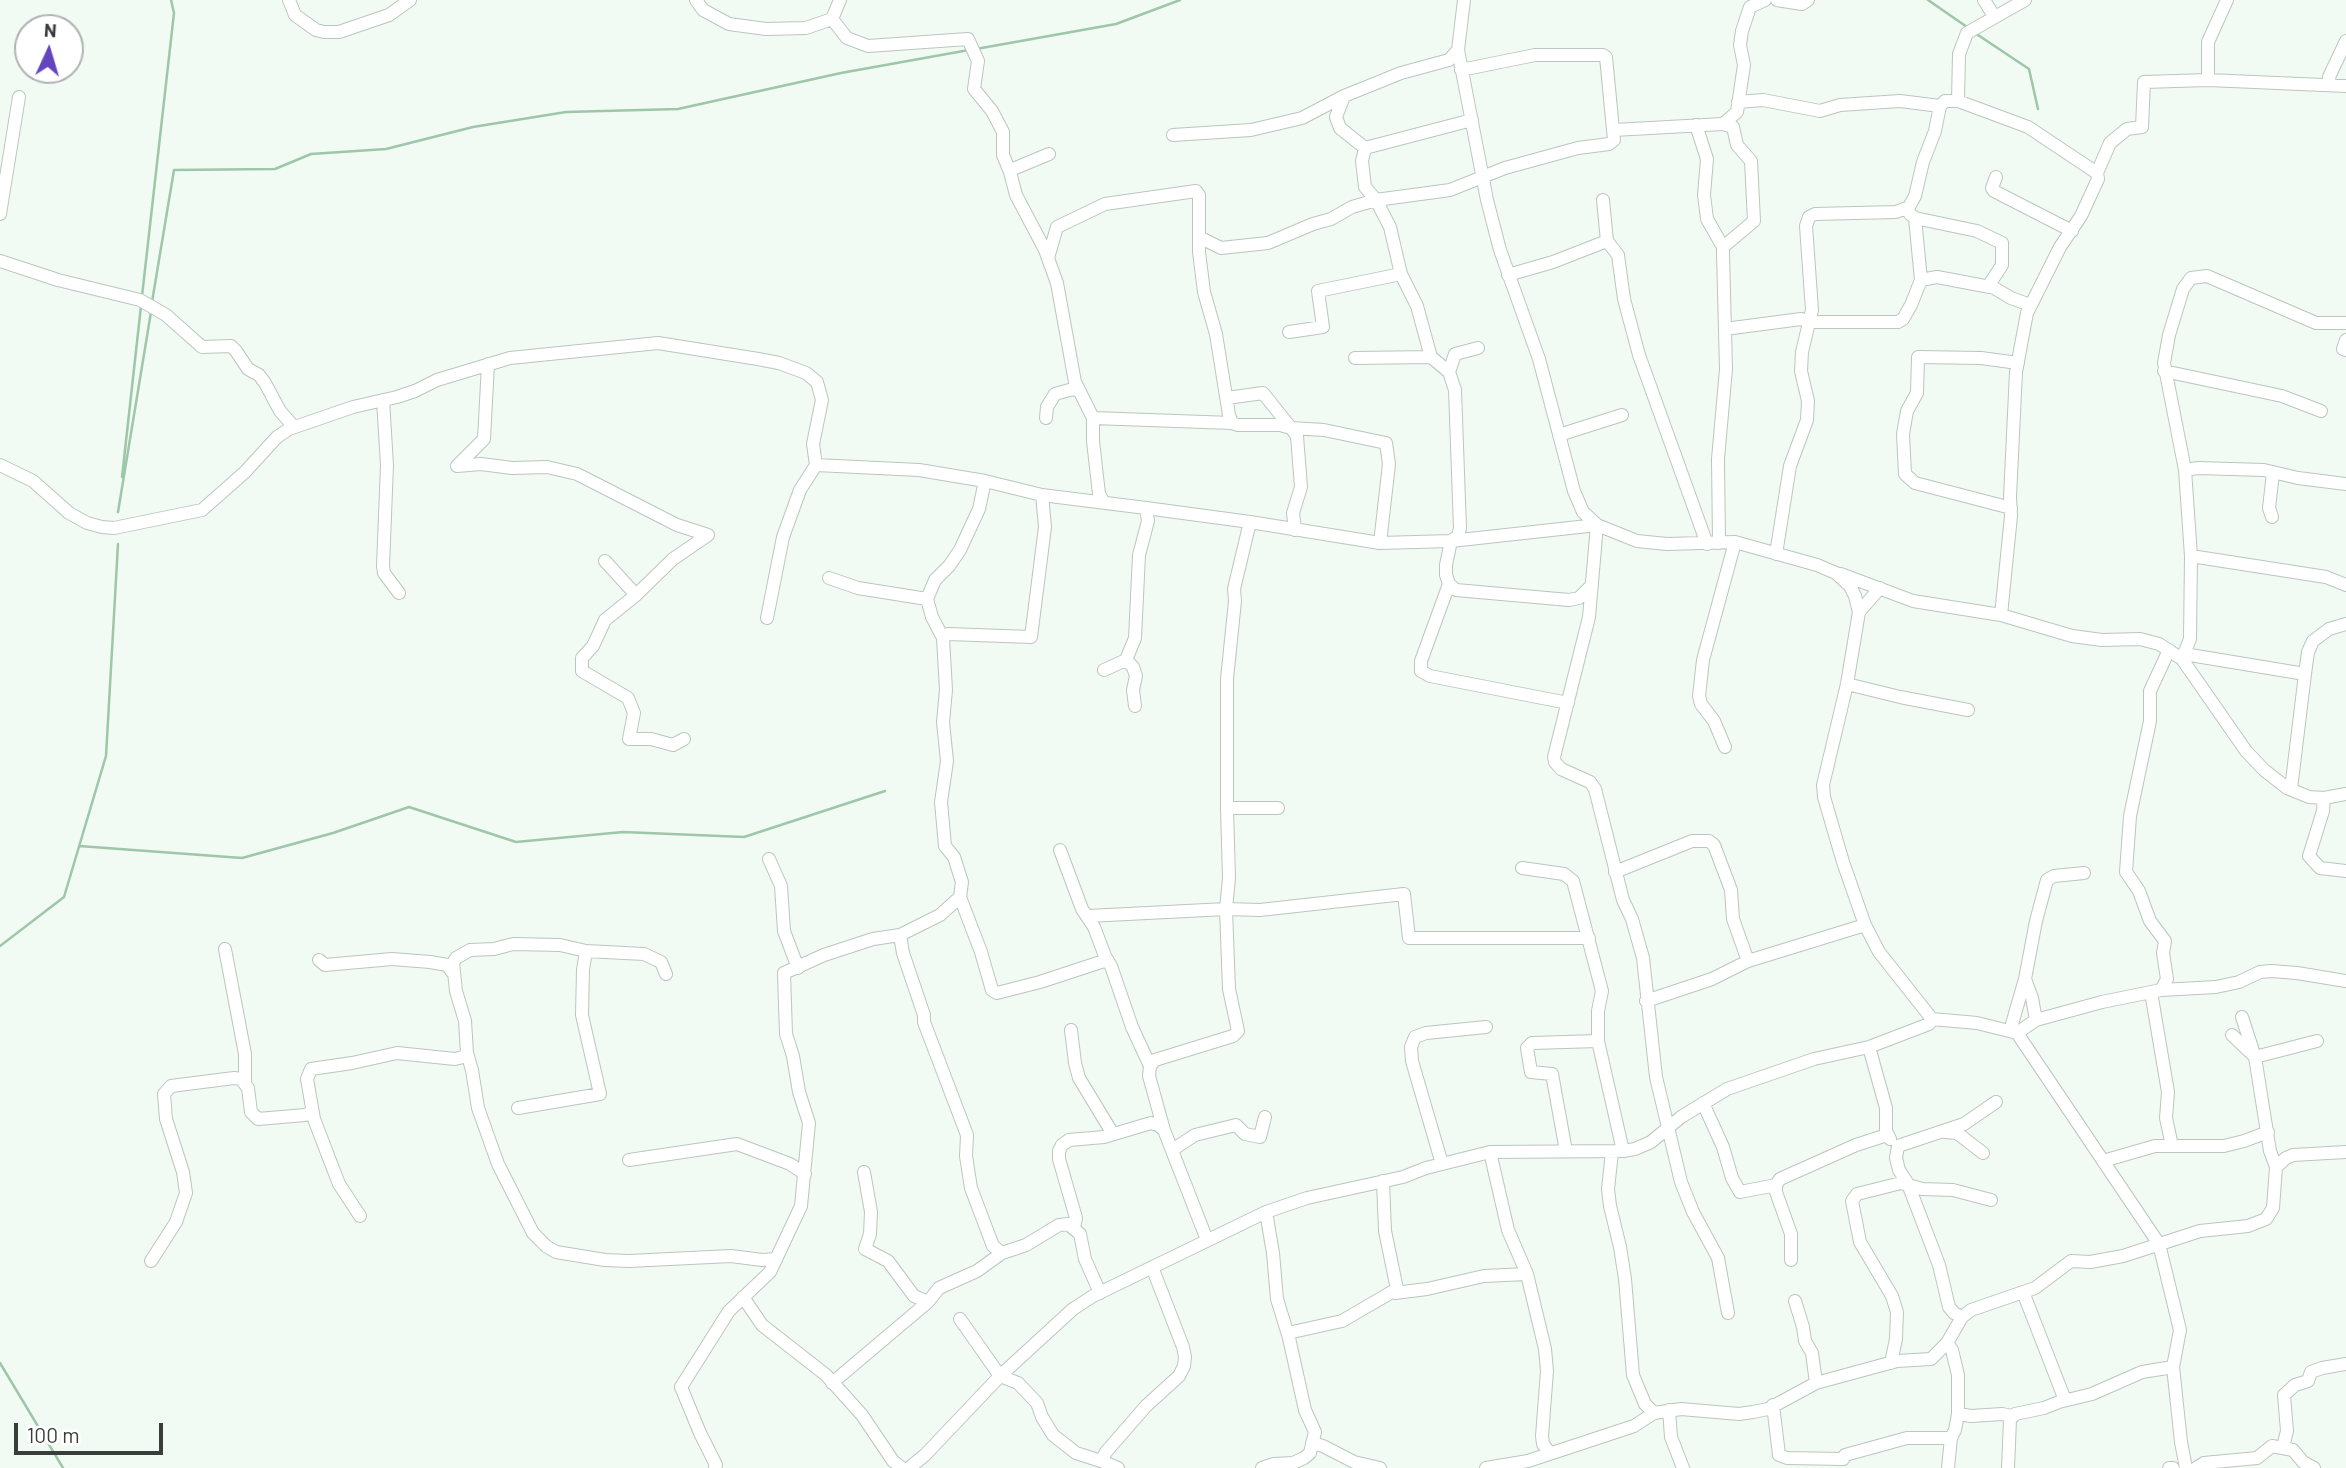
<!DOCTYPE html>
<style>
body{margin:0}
#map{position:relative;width:2346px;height:1468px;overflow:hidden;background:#f1fbf4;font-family:Barlow,sans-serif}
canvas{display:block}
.north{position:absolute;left:14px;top:14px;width:70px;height:70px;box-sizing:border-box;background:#fff;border:2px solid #b0b2b1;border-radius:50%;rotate:4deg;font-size:19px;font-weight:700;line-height:28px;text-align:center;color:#3a3e3b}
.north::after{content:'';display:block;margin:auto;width:24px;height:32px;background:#6346bf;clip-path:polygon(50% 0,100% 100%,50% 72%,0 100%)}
.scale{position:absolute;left:14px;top:1423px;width:149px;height:32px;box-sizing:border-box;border:4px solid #3a3e3b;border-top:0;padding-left:9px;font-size:21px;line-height:24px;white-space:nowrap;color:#3a3e3b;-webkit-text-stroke:5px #fff;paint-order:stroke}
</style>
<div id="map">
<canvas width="2346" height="1468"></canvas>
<div class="north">N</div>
<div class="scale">100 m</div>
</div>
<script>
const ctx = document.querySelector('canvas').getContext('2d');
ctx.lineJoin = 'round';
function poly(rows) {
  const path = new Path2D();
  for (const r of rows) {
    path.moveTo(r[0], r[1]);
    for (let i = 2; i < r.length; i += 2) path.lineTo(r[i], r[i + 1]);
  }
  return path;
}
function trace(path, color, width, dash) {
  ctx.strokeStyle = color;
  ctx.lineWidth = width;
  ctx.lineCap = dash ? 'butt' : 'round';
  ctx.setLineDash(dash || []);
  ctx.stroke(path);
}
const stream = poly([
 [1928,0,1967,27],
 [1975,33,2029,69,2038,109],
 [976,49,1116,24,1180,0],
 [142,296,174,13,171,0],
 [152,302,174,170,275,169,311,154,386,149,473,127,566,112,678,109,841,73,969,50],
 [122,477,141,306],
 [118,512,151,312],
 [79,846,242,858,333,833,409,807,516,842,623,832,744,837,885,791],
 [0,946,64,897,106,756,118,544],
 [0,1363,63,1468]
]);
const minor = poly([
 [289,0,295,15,316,30,324,32,339,32,389,15,410,0],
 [696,0,703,10,729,24,766,29,806,28,832,19,840,0],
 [1464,0,1458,50,1487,200,1500,250,1539,359,1574,491,1583,512,1597,525,1637,541,1667,544,1735,542,1817,565,1836,573,1850,586,1855,596,1859,612,1847,684,1823,785,1824,797,1843,862,1865,925,1879,952,1932,1019,1977,1023,2017,1033,2159,1244,2180,1330,2173,1367,2181,1442,2186,1468],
 [1777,0,1802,4,1808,0],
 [1984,0,1994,16],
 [832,19,847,38,868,46,968,39,978,61,974,89,992,111,1003,132,1003,155,1010,172],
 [2208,80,2208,42,2227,0],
 [2330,85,2329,77,2346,41],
 [1344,96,1336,117,1340,128,1365,148,1472,120],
 [1958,101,1959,54,1967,33,2025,0],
 [1738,102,1763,100,1820,111,1840,105,1900,101,1940,106],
 [1723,124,1737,112,1744,65,1740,45,1742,31,1750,7,1765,0],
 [1696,125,1707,159,1704,195,1707,219,1723,247],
 [1614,130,1723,124,1733,127,1737,145,1751,161,1754,221,1723,247,1723,253,1726,369,1718,459,1719,543],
 [1173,135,1251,130,1302,118,1344,96,1401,73,1449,60,1458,50],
 [1365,148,1362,161,1365,187,1376,200,1390,227,1401,274],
 [1049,154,1013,169,1010,172,1016,195,1045,250,1057,283,1075,382,1093,418,1093,441,1099,494,1103,501],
 [1996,177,1992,188,1994,191,2072,231],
 [1603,200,1607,241,1618,255,1624,299,1639,355,1707,544],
 [0,214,19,97],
 [1910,214,1915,218,1977,231,2002,243,2002,265,1989,285,2011,298,2030,305],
 [1199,237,1221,248,1268,243,1313,224,1331,219,1352,207,1376,200,1450,190,1505,168,1578,148,1609,144,1614,140,1606,57,1603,55,1535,55,1461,70],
 [1048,258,1057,227,1105,204,1196,191,1199,195,1199,252,1204,292,1216,334,1229,415,1232,423,1238,425,1280,425,1291,428,1297,436,1301,487,1293,513,1295,530],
 [0,261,58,280,140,300,166,315,202,347,231,346,236,351,248,369,259,375,265,383,280,411,294,427],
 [1508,275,1553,262,1607,241],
 [1921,280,1937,277,1990,287],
 [1725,329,1801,319,1810,322,1898,322,1903,319,1911,305,1921,280,1915,218],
 [1289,332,1323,327,1318,291,1401,274,1417,306,1431,357],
 [2346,340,2343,349,2346,350],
 [1355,358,1431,357,1449,372,1455,390,1460,528,1458,536,1451,541,1446,565,1446,575,1449,584,1456,590,1569,600,1579,598,1592,585],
 [488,364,484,439,457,466,481,464,512,468,547,467,577,474,677,525,708,535,673,559,636,595,605,620,593,646,582,658,582,671,628,698,634,713,629,739,651,739,673,745,684,739],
 [2164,371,2282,396,2321,411],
 [1449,372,1455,354,1478,348],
 [1227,398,1263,393,1291,428,1324,430,1386,443,1389,464,1380,543],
 [383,400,387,465,383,566,384,573,399,593],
 [1046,418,1047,407,1055,394,1073,389,1079,391],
 [1093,418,1232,423],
 [1559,435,1622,415],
 [0,465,33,481,69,513,87,523,102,527,114,528,202,510,245,472,277,437,289,429,353,407,397,397,415,391,437,380,510,358,658,343,758,359,779,363,806,373,817,382,822,400,813,444,816,465,800,490,783,537,767,618],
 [816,465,919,470,985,481,1042,495,1146,508,1148,521,1139,555,1135,638,1126,660,1104,670],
 [2185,470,2198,468,2264,470,2298,478,2346,484],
 [985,481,979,509,960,550,949,566,935,580,927,599,932,617,943,638,946,690,943,722,947,761,941,802,945,846,954,857,962,882,960,897,940,915,900,935,903,953,924,1015,924,1022,967,1135,966,1156,971,1188,993,1246,1002,1253],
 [1146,508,1250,522,1380,543,1451,541,1597,525,1589,617,1554,757,1555,762,1561,769,1590,782,1595,789,1623,900,1632,919,1643,958,1656,1077,1681,1182,1693,1212,1718,1258,1728,1313],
 [2011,508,1915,483,1905,474,1903,434,1907,411,1917,393,1918,357,1981,358,2018,363],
 [2272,517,2269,508,2273,473],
 [1776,554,1790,466,1807,420,1808,401,1801,371,1802,352,1812,310,1806,226,1809,217,1815,214,1896,212,1909,207,1915,196,1923,162,1935,131,1940,106,1945,101,1958,101,2028,127,2097,173],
 [2191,556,2326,577,2346,585],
 [605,561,636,595],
 [1841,574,1913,601,2001,615,2072,636,2102,640,2140,639,2159,644,2182,659,2246,751,2264,770,2287,788,2309,797,2324,798,2346,794],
 [829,578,858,588,927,599],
 [1449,584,1421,661,1421,671,1430,676,1568,703],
 [1859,612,1880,588],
 [2001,615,2011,516,2010,497,2016,372,2027,313,2060,247,2081,216,2098,179,2097,173,2110,143,2127,129,2142,127,2144,82,2208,80,2346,86],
 [943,638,948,634,1031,637,1045,527,1042,495],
 [2184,654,2305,674,2291,789],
 [2182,659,2190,639,2191,556,2185,470,2164,363,2169,335,2183,289,2191,278,2207,276,2316,323,2346,323],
 [1126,660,1133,667,1136,676,1133,690,1135,706],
 [2305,674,2308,652,2313,641,2329,629,2346,624],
 [1847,684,1900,697,1968,710],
 [1725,747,1714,721,1701,704,1699,696,1703,660,1735,542],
 [2324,798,2323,811,2309,856,2320,868,2346,871],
 [1227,808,1227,679,1235,601,1234,589,1250,522],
 [1060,850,1082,909,1094,927,1105,956,1111,966,1132,1027,1150,1066,1149,1076,1164,1130],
 [769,859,781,886,784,931,798,968],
 [1522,868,1564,874,1573,881,1602,991,1598,1011,1598,1041,1623,1151],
 [1615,872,1692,841,1709,841,1714,845,1731,890,1733,919,1748,961],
 [960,897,981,952,992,990,997,993,1040,982,1107,960],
 [1088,916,1226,909,1260,910,1404,894,1409,938,1589,938],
 [225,949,245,1054,245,1083],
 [319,960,325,965,392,959,430,962,447,965,453,973],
 [666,974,661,962,644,954,586,951,560,945,513,944,494,949,470,950,456,958,453,963,456,991,465,1021,467,1053,472,1070,478,1108,498,1164,533,1233,546,1246,556,1252,605,1260,629,1261,731,1256,762,1260,776,1259],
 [2025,979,2032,998,2036,1020],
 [2161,990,2167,979,2163,953,2165,941,2150,921,2139,891,2126,872,2130,816,2150,721,2150,691,2169,650],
 [2151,992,2168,1092,2166,1118,2172,1146],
 [1646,1001,1712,979,1748,961,1865,925],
 [1071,1030,1075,1063,1079,1078,1113,1134],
 [2010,1031,2025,979,2036,921,2047,880,2054,876,2084,873],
 [2017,1033,2036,1020,2102,1002,2161,990,2216,987,2239,982,2260,972,2271,971,2297,973,2346,981],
 [2232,1035,2252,1054],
 [1869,1047,1886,1108,1886,1131,1890,1139],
 [2255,1057,2317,1041],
 [1150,1066,1155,1060,1233,1036,1238,1031,1229,989,1226,909,1229,878,1227,808,1278,808],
 [1703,1103,1723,1147,1732,1178,1740,1192,1776,1185,1780,1179,1856,1145,1887,1135],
 [518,1108,600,1094,582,1015,583,970,586,951],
 [1945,1132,1957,1133,1983,1153],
 [1898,1146,1896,1158,1899,1170,1908,1184,1939,1265,1949,1307,1954,1313,1962,1317],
 [1898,1146,1964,1124,1996,1102],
 [1172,1150,1195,1135,1236,1125,1245,1134,1260,1137,1265,1117],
 [1566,1151,1552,1074,1531,1072,1527,1048,1532,1043,1598,1041],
 [1490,1152,1508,1230,1527,1274,1545,1349,1547,1371,1542,1436,1543,1444,1549,1452],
 [1612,1152,1608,1189,1610,1206,1620,1247,1625,1279,1633,1375,1645,1404,1654,1413],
 [629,1160,737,1144,790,1164,805,1174],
 [2103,1161,2155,1146,2224,1146,2244,1141,2268,1132],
 [1442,1164,1412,1061,1411,1047,1415,1037,1426,1033,1486,1027],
 [2276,1167,2286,1158,2293,1155,2346,1152],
 [864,1172,871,1212,870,1234,865,1249,888,1261,914,1296,928,1302],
 [1776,1185,1776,1192,1791,1234,1791,1260],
 [360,1216,339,1184,314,1119,307,1079,311,1069,352,1063,397,1053,455,1059,463,1057,467,1053],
 [1074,1228,1076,1218,1059,1159,1059,1151,1062,1145,1069,1140,1104,1137,1151,1123,1158,1125,1164,1130,1207,1240],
 [151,1261,176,1222,186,1193,183,1172,166,1119,164,1094,171,1086,234,1078,241,1079,248,1088,251,1112,258,1119,305,1115,312,1112],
 [2023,1292,2065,1400],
 [1395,1293,1427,1289,1484,1276,1527,1274],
 [743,1297,762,1325,826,1375,862,1415,893,1461,902,1468],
 [1795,1301,1803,1327,1805,1341,1812,1353,1816,1383],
 [960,1319,1000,1376,1018,1383,1037,1403,1042,1417,1053,1435,1076,1453,1101,1461,1106,1452,1146,1406,1179,1376,1184,1366,1185,1357,1183,1347,1152,1267],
 [1288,1333,1342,1321,1397,1289,1385,1231,1383,1181],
 [1947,1343,1952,1350,1958,1375,1958,1414,1955,1430,1951,1438,1948,1468],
 [1891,1363,1896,1339,1897,1312,1892,1296,1860,1242,1852,1201,1857,1194,1901,1183,1922,1189,1953,1190,1991,1200],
 [832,1383,928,1302,939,1288,977,1271,1002,1253,1026,1245,1059,1225,1068,1224,1080,1234,1085,1259,1100,1293],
 [1773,1405,1779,1455,1787,1458,1843,1459,1845,1455,1907,1438,1951,1438],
 [1669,1410,1671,1437,1683,1468],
 [1958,1414,1971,1416,2002,1414,2012,1416],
 [1312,1443,1323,1446,1354,1462,1380,1468],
 [2283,1447,2287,1431,2284,1395,2295,1385,2308,1381,2311,1372,2322,1368,2346,1364],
 [1101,1461,1118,1468],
 [715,1468,716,1465,700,1433,681,1387,729,1311,770,1272,801,1206,809,1123,799,1092,793,1056,786,1034,784,973,824,955,873,939,900,935],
 [909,1468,925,1455,1000,1376,1073,1309,1093,1296,1266,1212,1307,1198,1403,1177,1426,1168,1490,1152,1623,1151,1635,1149,1651,1142,1681,1117,1727,1089,1814,1059,1869,1047,1929,1024,1932,1019],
 [1262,1468,1274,1464,1293,1463,1304,1458,1310,1453,1315,1432,1305,1410,1289,1338,1277,1299,1273,1253,1266,1212],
 [1486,1468,1528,1461,1634,1426,1654,1413,1681,1409,1739,1414,1753,1412,1768,1409,1816,1383,1897,1361,1931,1359,1947,1343,1962,1317,1971,1310,2035,1288,2071,1261,2090,1262,2123,1256,2200,1231,2248,1226,2266,1219,2273,1208,2276,1167,2270,1151,2255,1057,2242,1017],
 [2008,1468,2010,1420,2015,1414,2044,1408,2059,1402,2092,1394,2142,1372,2173,1367],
 [2169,1468,2173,1468],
 [2196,1468,2204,1463,2257,1458,2272,1446,2293,1450,2303,1462,2314,1468]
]);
trace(stream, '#9ec6a8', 2.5);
trace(minor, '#bcc5be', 14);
trace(minor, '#fff', 12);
</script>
